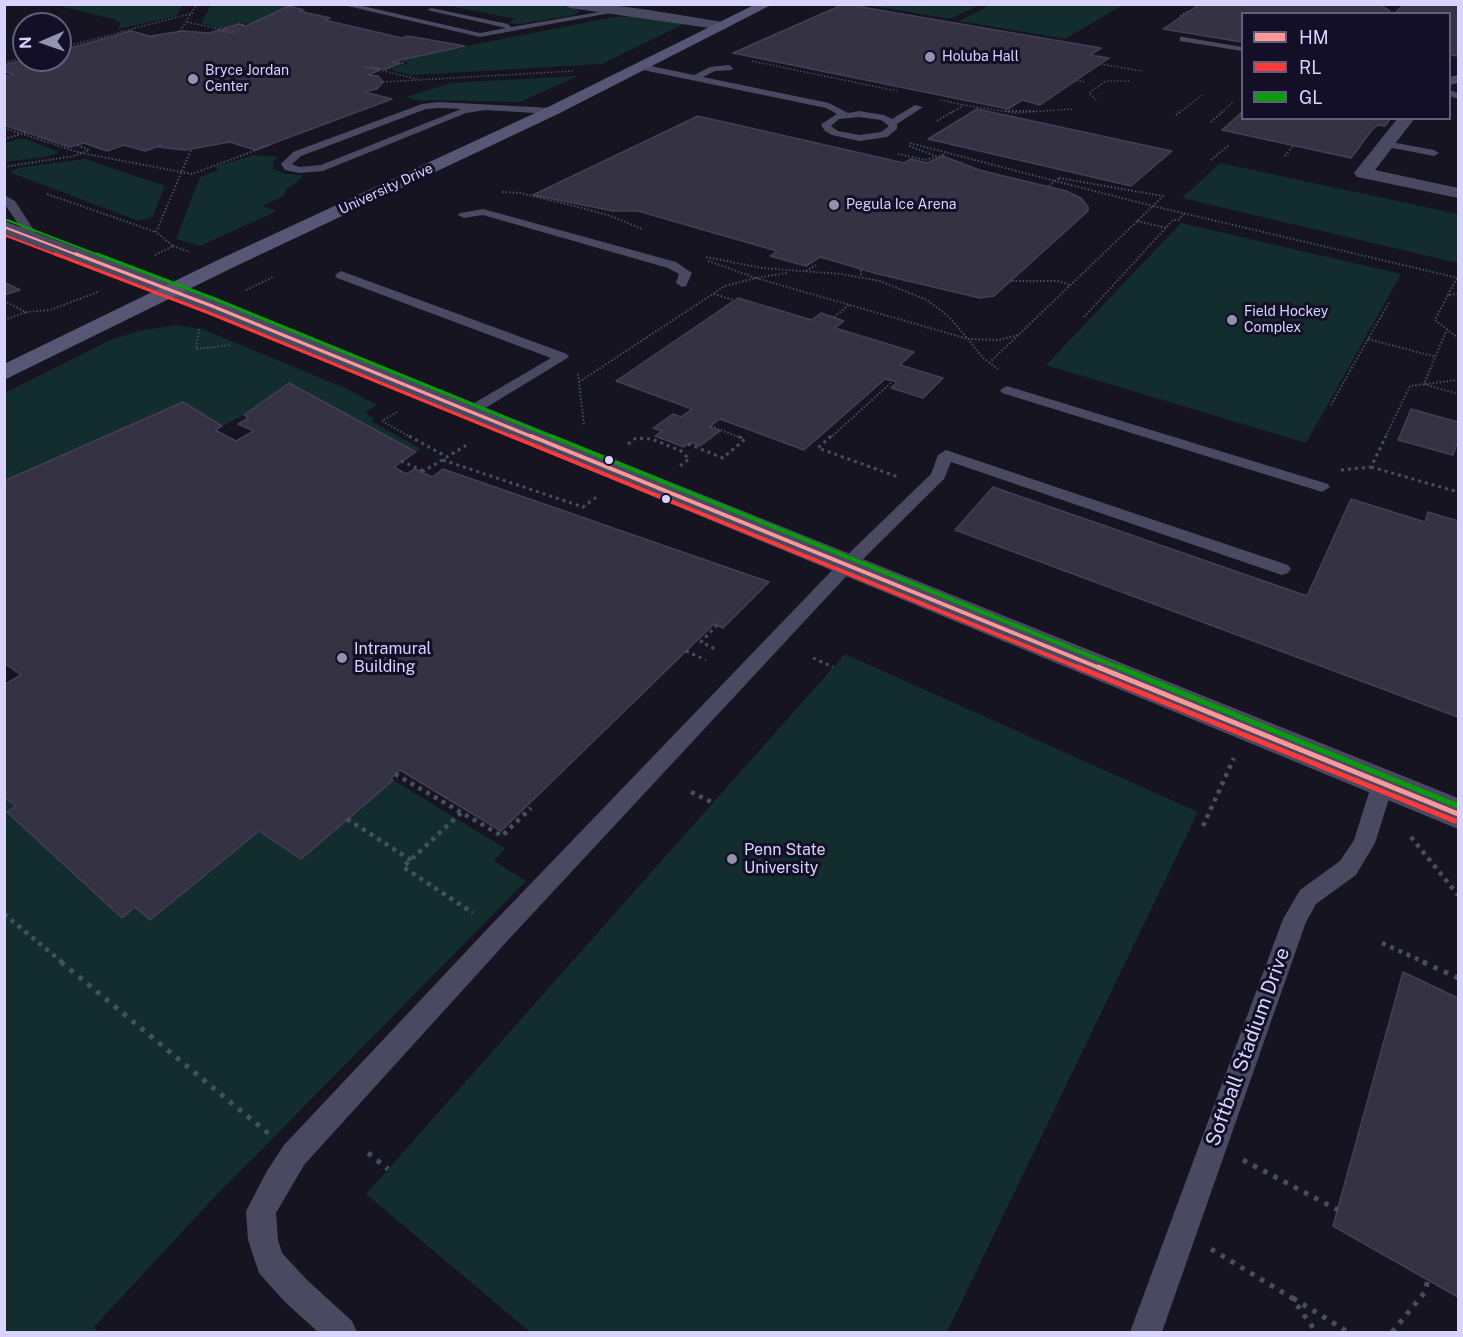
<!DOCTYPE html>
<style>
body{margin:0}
#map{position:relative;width:1463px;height:1337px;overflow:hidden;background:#161421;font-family:"Public Sans",sans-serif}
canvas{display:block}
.frame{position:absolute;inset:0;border:6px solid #d9d4ff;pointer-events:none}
.legend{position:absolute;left:1241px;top:12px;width:210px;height:108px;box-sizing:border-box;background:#130f26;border:2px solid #625e7d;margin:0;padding:8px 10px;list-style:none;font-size:18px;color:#d9d4ff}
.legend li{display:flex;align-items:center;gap:12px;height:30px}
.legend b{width:30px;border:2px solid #625e7d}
.north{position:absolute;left:12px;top:12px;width:60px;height:60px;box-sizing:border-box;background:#130f26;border:2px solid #625e7d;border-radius:50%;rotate:268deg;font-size:16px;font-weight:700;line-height:24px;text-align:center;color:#d9d4ff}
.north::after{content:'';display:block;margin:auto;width:21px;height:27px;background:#9591b1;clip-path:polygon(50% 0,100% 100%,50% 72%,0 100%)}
</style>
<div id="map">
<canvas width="1463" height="1337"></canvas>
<div class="frame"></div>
<ul class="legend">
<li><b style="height:8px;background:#f99"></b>HM</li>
<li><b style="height:8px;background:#ff3a3a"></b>RL</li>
<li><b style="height:8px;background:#069e06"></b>GL</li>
</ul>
<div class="north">N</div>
</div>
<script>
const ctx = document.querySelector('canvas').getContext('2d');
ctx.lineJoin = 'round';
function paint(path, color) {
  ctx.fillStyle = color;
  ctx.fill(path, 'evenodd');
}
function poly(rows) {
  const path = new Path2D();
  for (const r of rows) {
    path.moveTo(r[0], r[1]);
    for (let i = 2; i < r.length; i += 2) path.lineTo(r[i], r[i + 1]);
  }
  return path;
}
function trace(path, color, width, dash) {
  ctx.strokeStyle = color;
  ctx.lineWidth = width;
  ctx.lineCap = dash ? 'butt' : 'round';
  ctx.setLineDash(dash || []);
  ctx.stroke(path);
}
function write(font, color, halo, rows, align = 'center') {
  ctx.font = font + ' "Public Sans",sans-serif';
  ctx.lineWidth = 6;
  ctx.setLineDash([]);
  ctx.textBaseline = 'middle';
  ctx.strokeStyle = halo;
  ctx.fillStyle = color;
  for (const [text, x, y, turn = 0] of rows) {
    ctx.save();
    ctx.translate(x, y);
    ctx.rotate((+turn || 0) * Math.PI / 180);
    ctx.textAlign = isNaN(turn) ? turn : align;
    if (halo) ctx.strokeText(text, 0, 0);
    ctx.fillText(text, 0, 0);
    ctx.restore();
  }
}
const green = poly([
 [544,4,571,7,580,11,575,15,520,24,508,23,516,19,445,5],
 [56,5,183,5,176,16,118,29,120,23,113,19],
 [211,5,295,5,250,24,239,22,219,28,201,23],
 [868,5,979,5,950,19],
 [990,5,990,4,1123,5,1065,39,959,21],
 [641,16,685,23,602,64,412,75,390,70,409,63,396,60,614,17],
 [578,76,520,102,414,100,406,97,451,83],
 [18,139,26,139,59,152,50,156,5,162,5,143],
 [254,155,278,157,273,162,273,169,286,174,303,175,296,183,286,189,284,196,263,206,277,211,200,246,176,239,200,177,219,170,214,167],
 [85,159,165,186,153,216,148,219,136,220,9,172,17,168],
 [1220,163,1458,214,1458,263,1182,198],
 [1181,223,1401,274,1306,443,1046,365],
 [176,325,202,329,345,388,377,405,365,413,374,418,371,421,421,449,416,452,289,383,244,415,222,426,183,402,5,481,5,393,110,340,139,331],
 [845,654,1198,812,947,1332,530,1332,366,1194],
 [393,780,505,848,494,861,526,881,207,1205,94,1327,98,1332,5,1332,4,797,16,806,8,812,122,918,135,907,150,919,259,831,301,858]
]);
const building = poly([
 [844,4,1101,48,1090,55,1109,58,1040,105,1022,100,1008,109,733,53,844,4],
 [1200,4,1378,4,1390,11,1388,14,1242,14,1242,42,1163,29,1200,4],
 [1404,4,1458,4,1458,56,1450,55,1450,14,1394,14,1404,4],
 [289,6,304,10,299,11,330,18,324,20,402,38,408,36,465,46,391,62,400,63,384,69,365,67,380,70,368,75,378,76,383,82,377,89,364,92,392,99,255,150,227,141,230,142,185,150,158,147,162,145,145,151,124,145,107,151,84,143,70,147,4,125,4,76,14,75,4,71,4,65,25,60,60,60,60,51,131,31,153,37,151,36,182,31,209,33,206,34,219,30,232,33,236,32,223,29,239,24,246,26,289,6],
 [977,109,1148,146,1172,151,1131,186,928,139,977,109],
 [1241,113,1242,118,1391,118,1385,126,1378,125,1371,131,1351,158,1222,130,1241,113],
 [698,116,904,163,911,159,927,163,943,156,979,170,1066,191,1081,198,1088,207,1088,211,994,296,980,298,878,274,820,257,806,266,770,256,777,251,638,211,613,211,533,195,698,116],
 [4,282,20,290,4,295,4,282],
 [738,298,812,320,821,313,844,321,835,328,914,352,900,365,943,378,923,398,891,388,897,382,885,379,804,450,720,419,709,427,720,431,700,446,690,442,684,447,655,436,662,431,653,428,673,414,681,417,692,409,616,381,738,298],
 [289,383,416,452,394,467,406,474,415,469,432,477,443,469,769,582,723,628,714,624,501,831,400,770,391,778,393,780,383,789,301,859,259,831,150,920,135,907,122,918,7,812,16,806,4,797,4,685,21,675,7,665,4,667,4,481,183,402,222,426,215,430,236,441,254,431,238,424,249,418,244,415,289,383],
 [1411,409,1458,422,1458,441,1453,455,1398,440,1411,409],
 [993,487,1307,596,1351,499,1425,522,1428,512,1458,521,1458,717,955,530,993,487],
 [1403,972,1458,998,1458,1297,1333,1226,1403,972]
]);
const pathFar4 = poly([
 [1180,16,1189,10],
 [187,22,219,29,239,23,244,25,242,25],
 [219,29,226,32],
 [180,31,197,4],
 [60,48,193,13],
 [752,61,897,91],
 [4,63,24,58],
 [1100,64,1142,71],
 [372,68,417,79],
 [385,70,404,63,395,62],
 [1076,80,1084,82],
 [383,82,573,71],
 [940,100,963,105],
 [1096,100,1089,93,1106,81,1129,81],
 [951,113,964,105,1015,113],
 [1015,113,1072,109],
 [1179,113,1202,95],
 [1221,113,1234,101]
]);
const pathFar3 = poly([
 [1005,111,1037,111],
 [1176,115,1181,111],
 [937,121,953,111],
 [1211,122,1223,111],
 [4,128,81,153,192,174,270,145],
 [4,139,27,132],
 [910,143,1055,181],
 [909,146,936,156],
 [898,154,925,160,946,154],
 [1285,156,1294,145],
 [1211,160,1229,145],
 [4,167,74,156,89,150,77,145],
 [1059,178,1163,196,1153,206,1055,181,1059,178],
 [1049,186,1055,181],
 [502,192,520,193,582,208,611,216,642,229],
 [47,194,156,232],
 [1137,221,1167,228],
 [173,246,190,252],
 [155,255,173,246,156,232,191,150],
 [706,257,762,268,841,274,880,281,927,300,949,317,968,339,999,340,1018,335],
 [708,261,756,278,787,273],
 [861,270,861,277],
 [806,271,816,265],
 [1012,281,1058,281,1069,285],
 [246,290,273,277],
 [714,294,734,300],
 [1458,294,1448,295,1435,320,1458,338],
 [1448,295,1457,278],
 [4,301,26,312,50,310,98,292],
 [1389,303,1368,339,1436,357],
 [834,317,849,305],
 [1084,317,1173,220,1178,220,1184,214],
 [4,320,26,312],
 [199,329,196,349,231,345],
 [1447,329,1424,384,1458,394],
 [989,363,1153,206,1458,278],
 [578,374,584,425],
 [579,382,725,286,756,278,968,339,982,357,998,369],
 [1331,405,1368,339],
 [397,412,382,421,412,438],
 [711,426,741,438],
 [830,438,892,382],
 [1385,438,1410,386,1458,380]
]);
const pathFar2 = poly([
 [409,436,447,457,470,443],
 [831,436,818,448,898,477],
 [628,444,636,438,652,439,681,451,689,459,680,466],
 [688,444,723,458,745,439,737,436],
 [443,460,583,507,598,496],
 [401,461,424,471],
 [1371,467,1458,492],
 [1341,470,1371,467,1386,436],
 [422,472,444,459],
 [717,625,701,642,717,650],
 [686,651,706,660],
 [813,658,833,667]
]);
const pathFar1 = poly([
 [395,774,502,836,531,808],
 [691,792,713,803],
 [461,813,403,867,473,913],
 [347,819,411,860],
 [1203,826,1234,758],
 [1411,837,1458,895],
 [4,914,63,963],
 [1382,943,1426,963]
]);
const path = poly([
 [61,962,269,1134],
 [1423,962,1458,978],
 [368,1153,388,1169],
 [1243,1160,1338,1210],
 [1211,1249,1292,1298,1316,1332],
 [1293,1298,1348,1332],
 [1392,1332,1425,1292,1428,1280]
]);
const service = poly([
 [339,4,354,4,480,33,506,28,427,10,431,8,508,24,511,27,623,8,627,10,480,37,339,4],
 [1183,37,1242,47,1242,51,1180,41,1180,37,1183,37],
 [641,64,694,75,710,67,729,65,733,68,732,70,715,71,703,77,829,103,848,113,859,111,884,115,892,119,915,105,923,107,897,124,897,129,887,137,859,141,832,135,825,131,821,125,823,123,837,114,826,108,638,69,638,65,641,64],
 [859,117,881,120,889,126,881,132,859,135,838,131,831,126,839,119,859,117],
 [1450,90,1458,93,1458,99,1450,96,1450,90],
 [439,102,552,108,557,111,552,114,485,110,466,113,323,171,299,173,285,170,281,164,293,152,422,104,439,102],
 [439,108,461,109,321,165,299,167,292,164,301,156,426,109,439,108],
 [1386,141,1434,150,1439,153,1434,156,1382,146,1382,142,1386,141],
 [4,195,15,201,39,238,37,240,29,240,4,203,4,195],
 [483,209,676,262,692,273,686,286,682,287,676,283,679,274,668,268,483,215,464,218,458,215,460,213,483,209],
 [341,271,567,354,569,357,474,415,464,415,462,412,464,409,551,358,337,278,335,275,341,271],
 [1007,386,1328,484,1330,487,1322,492,1316,490,1002,393,1000,390,1007,386],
 [946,450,1288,565,1291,569,1288,573,1282,575,1276,573,951,462,944,479,853,569,510,938,304,1165,276,1213,278,1240,282,1253,307,1280,352,1321,357,1332,318,1332,285,1302,259,1273,248,1240,246,1211,267,1171,284,1145,492,924,841,561,931,474,938,455,946,450],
 [1383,775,1391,777,1394,783,1375,843,1356,875,1316,904,1306,922,1162,1332,1130,1332,1283,919,1300,890,1340,861,1354,840,1372,783,1375,777,1383,775]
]);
const minor = poly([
 [564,4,604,4,649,10,723,22,730,26,723,30,570,8,564,4],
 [1458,75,1458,83,1450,85,1450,77,1458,75],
 [1398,118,1415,118,1375,170,1458,188,1458,198,1357,177,1354,173,1357,169,1398,118],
 [4,221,220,301,1458,798,1458,829,204,311,4,234,4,221]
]);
const secondary = poly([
 [756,4,773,4,558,114,234,267,4,380,4,364,220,259,546,108,756,4]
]);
const bus1Far3 = poly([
 [4,227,80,256]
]);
const bus1Far2 = poly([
 [76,254,212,306,535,438]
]);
const bus1Far1 = poly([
 [531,436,1102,669]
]);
const bus1 = poly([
 [1098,667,1458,814]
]);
const bus2Far3 = poly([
 [4,235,59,256]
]);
const bus2Far2 = poly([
 [55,254,209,313,515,438]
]);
const bus2Far1 = poly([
 [511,436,1082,669]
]);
const bus2 = poly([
 [1078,667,1455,821]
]);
const bus3Far3 = poly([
 [7,220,101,256]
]);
const bus3Far2 = poly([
 [97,254,215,299,555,438]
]);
const bus3Far1 = poly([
 [551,436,1122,669]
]);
const bus3 = poly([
 [1118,667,1458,806]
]);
const markers = [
 [930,57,6,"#9591b1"],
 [193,79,6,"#9591b1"],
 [834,205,6,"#9591b1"],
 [1232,320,6,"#9591b1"],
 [609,460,5,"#d9d4ff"],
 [666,499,5,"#d9d4ff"],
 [342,658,6,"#9591b1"],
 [732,859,6,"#9591b1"]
];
const farPoinames = [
 ["Holuba Hall",942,57],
 ["Bryce Jordan",205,71],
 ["Center",205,87],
 ["Pegula Ice Arena",846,205],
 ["Field Hockey",1244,312],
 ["Complex",1244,328]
];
const farStreetnames = [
 ["University Drive",386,189,-25]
];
const poiNames = [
 ["Intramural",354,649],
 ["Building",354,667],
 ["Penn State",744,850],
 ["University",744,868]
];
const nearStreetnames = [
 ["Softball Stadium Drive",1248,1047,-70]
];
paint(green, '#132c2d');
paint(building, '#343243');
trace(building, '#433f54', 1.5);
trace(pathFar4, '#44505f', 1.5, [1.5, 2]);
trace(pathFar3, '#44505f', 2, [1.5, 2]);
trace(pathFar2, '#44505f', 3, [3, 4]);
trace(pathFar1, '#44505f', 4.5, [4, 5]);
trace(path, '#44505f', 5, [4.5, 7]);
paint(service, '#4a4962');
paint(minor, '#4a4962');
paint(secondary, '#575674');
trace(bus1Far3, '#f99', 2);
trace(bus1Far2, '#f99', 3);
trace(bus1Far1, '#f99', 4);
trace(bus1, '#f99', 5);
trace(bus2Far3, '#ff3a3a', 2);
trace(bus2Far2, '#ff3a3a', 3);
trace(bus2Far1, '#ff3a3a', 4);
trace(bus2, '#ff3a3a', 5);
trace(bus3Far3, '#069e06', 2);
trace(bus3Far2, '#069e06', 3);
trace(bus3Far1, '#069e06', 4);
trace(bus3, '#069e06', 5);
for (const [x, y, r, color] of markers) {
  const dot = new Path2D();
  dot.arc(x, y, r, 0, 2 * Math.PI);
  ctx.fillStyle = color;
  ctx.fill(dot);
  trace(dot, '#130f26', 2);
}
write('14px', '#d9d4ff', '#130f26', farPoinames, 'left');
write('14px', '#d9d4ff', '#130f26', farStreetnames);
write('16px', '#d9d4ff', '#130f26', poiNames, 'left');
write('20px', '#d9d4ff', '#130f26', nearStreetnames);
</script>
